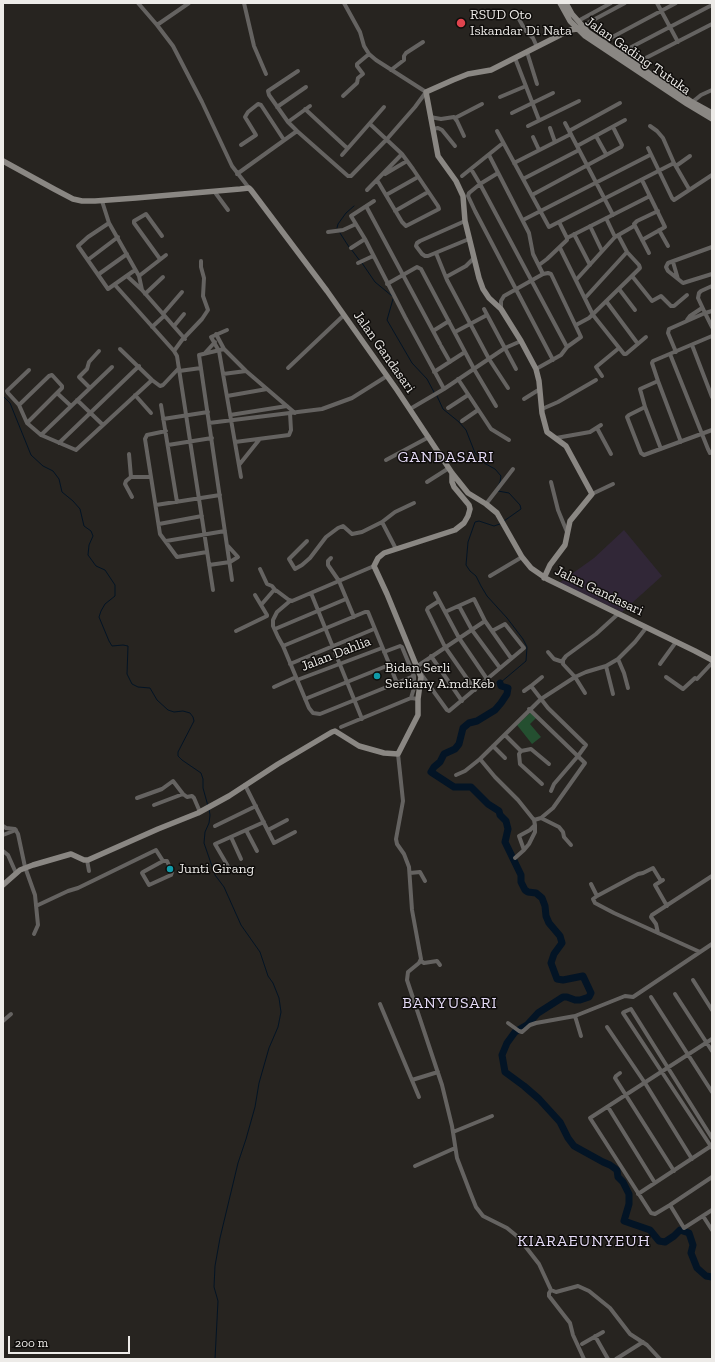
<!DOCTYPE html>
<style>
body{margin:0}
#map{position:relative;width:715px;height:1362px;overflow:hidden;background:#272420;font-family:"Zilla Slab",serif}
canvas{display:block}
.frame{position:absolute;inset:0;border:4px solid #edebe8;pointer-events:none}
.scale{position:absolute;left:8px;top:1336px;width:122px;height:18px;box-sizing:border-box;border:2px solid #edebe8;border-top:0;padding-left:5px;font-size:12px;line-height:14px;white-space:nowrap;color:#edebe8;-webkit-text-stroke:3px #0f0d0b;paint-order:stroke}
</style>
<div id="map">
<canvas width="715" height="1362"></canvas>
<div class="frame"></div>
<div class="scale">200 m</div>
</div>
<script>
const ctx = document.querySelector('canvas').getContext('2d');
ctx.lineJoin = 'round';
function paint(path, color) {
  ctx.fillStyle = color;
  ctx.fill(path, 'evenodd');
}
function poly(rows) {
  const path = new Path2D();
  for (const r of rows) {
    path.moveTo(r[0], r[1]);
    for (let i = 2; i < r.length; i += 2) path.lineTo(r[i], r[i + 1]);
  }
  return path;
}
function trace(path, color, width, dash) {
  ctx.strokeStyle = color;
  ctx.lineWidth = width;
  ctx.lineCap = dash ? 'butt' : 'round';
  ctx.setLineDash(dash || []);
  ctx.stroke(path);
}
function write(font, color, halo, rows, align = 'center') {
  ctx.font = font + ' "Zilla Slab",serif';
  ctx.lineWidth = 3;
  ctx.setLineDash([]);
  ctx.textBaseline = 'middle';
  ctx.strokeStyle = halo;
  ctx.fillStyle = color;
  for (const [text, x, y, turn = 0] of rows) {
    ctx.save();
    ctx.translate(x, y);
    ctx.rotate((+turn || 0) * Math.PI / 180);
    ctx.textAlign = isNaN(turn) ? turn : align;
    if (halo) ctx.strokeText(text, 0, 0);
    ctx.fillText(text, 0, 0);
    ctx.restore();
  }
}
const industrial = poly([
 [624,530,662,576,622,612,559,583,594,558]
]);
const green = poly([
 [531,712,537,717,530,724,541,737,532,744,517,725]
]);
const stream = poly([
 [337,228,338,224,346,213,354,206],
 [340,233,349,247],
 [351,249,360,261],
 [362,263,375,282,392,296],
 [393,299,387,320,412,363,427,379,435,394],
 [3,396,10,403,31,455,43,466,53,471,59,479,62,492,73,501,80,509,84,526,91,531,93,536,89,545,88,555,96,566,105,570,115,585,115,596,105,604,101,611,99,617,109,641,112,646,123,645,128,646,127,674,132,684,138,687,150,688,157,700,168,710,174,712,183,711,190,713,193,717,194,721,178,752,178,756,182,760,201,773,203,779,203,788,208,806],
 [437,396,443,409,459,422,466,430,475,453,484,463,495,469,501,476,500,482,497,488],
 [498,491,509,493,520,505,521,509,504,521],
 [500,683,526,661,527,647,523,639,507,618,487,596,481,586,476,576,470,571,466,565,468,542,475,522,479,521,494,526,500,524],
 [209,809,210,815,209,823,205,832,204,843,215,875,224,887,241,925,260,952,268,976,273,983,279,998,281,1012,278,1027,269,1048,259,1083,255,1107,246,1139,238,1163,220,1238,215,1266,214,1287,218,1301,215,1359]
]);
const river = poly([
 [500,683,501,686,508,688,507,694,501,703,495,710,477,721,469,723,463,728,459,744,455,749,444,754,440,762,434,767,431,772,454,787,471,787,488,804,499,811,500,815,506,821,508,829,505,842,521,875,521,882,525,890,528,892,536,893,542,898,545,906,546,916,549,923,560,936,562,943,554,954,551,963,557,979,563,980,583,976,591,993,589,997,580,1000,575,1000,567,997,563,997,538,1013,527,1025,515,1032,507,1043,502,1055,505,1072,524,1086,539,1099,560,1122,568,1138,574,1146,603,1162,610,1165,617,1170,618,1177,623,1182,629,1194,629,1204,624,1221,650,1230,659,1241,665,1242,674,1236,680,1230,689,1233,693,1245,691,1253,697,1268,706,1276,712,1277]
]);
const street = poly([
 [138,3,157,25,173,46,202,102,232,166,249,188],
 [244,3,254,46,266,74],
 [657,3,678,42],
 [519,19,525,30,533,38,537,47],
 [578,21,611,3],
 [157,25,189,3],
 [582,26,625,3],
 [603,42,676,3],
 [527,52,537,84],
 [620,53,712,5],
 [515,58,539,120],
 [636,63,712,24],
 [391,70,404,60,404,56,406,53,423,42],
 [343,96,357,83,358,78,363,74,357,66,357,64,369,54],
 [500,97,526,86],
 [690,104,701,95,712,90],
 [277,107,306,87],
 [305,109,347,148],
 [512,113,553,93],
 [430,117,441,119,454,117,457,121,464,136],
 [455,118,482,104],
 [288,122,310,106],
 [565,123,613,215],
 [370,124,402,154,413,169,438,206,439,209,406,226,402,222,377,180],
 [528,126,579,101],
 [650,126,657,131,663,138,674,163,689,189],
 [550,128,555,142],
 [433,129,438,128,442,130,455,146],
 [297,131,348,176,351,176,387,139,415,107,426,92,376,60,369,54,364,46,360,32,344,3],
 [497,131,549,227,674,163],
 [569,131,620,103],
 [596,136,606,154],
 [533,137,539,150],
 [241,145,256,135,245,117,248,112,258,104,261,105,284,140],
 [577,146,625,120],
 [648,148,672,198,674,200,712,175],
 [342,155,384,107],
 [489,155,529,233,533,254,543,274],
 [514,163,571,134],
 [676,166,690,156],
 [471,169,480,184,567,347],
 [498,173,480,184,469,193,468,196,475,211,553,360],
 [237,174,297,131,288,122,269,95,268,91,298,71],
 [385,174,407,161],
 [462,176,503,143],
 [523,179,579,150],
 [642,180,665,227,642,240],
 [367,190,402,154],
 [214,191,228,210],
 [386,195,418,177],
 [532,195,621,147,622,145,613,127],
 [102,201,109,223,139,276,142,290,185,339],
 [374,201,351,216,365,239,405,317,444,389],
 [366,206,440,344],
 [395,211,428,192],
 [606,218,615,237],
 [523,220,650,155],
 [465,221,420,241,417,243,416,246,422,254,425,256,428,256,469,239],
 [109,223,88,237,78,246,108,289,135,270],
 [590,226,602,251],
 [659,230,668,246],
 [328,232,343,230,356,224],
 [574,234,590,265],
 [567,238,650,196],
 [712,247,668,263,666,267,668,271,683,283,712,274],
 [351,248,365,239],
 [560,248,593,315,624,354,626,354,646,337],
 [436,253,447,280,489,359,508,388],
 [649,253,634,224,637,221,658,211],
 [89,259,118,237],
 [160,259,134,223,134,221,146,214,162,236],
 [201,261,201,267,204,278,203,296,208,310,202,319,182,340,174,351,177,356,213,590],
 [673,262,678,279],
 [358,263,373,256],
 [539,265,547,259,567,240,567,238,559,222],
 [99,274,127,254],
 [127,276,141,289],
 [139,276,166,255],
 [632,276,652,301,661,296,671,306,674,306,687,295],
 [446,277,466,266,474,258],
 [576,280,615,237,634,226],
 [387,284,417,267,421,269,474,369,496,406],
 [115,285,174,351],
 [712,286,701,291,699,293,698,298,705,313,712,311],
 [619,289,635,310],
 [145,294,163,277],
 [585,298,627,252],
 [606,301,638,344],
 [484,309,516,369],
 [501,309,501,301,504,296,543,274,548,273,551,274,581,337,567,347,561,355,536,369],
 [163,314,182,292],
 [687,320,690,316,702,308],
 [576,325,589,318,640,268,639,265,627,252,618,235],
 [174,326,184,314],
 [152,327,164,316],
 [227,330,211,337,219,351,241,477],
 [433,331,449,321],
 [455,332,487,315],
 [216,334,224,349],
 [712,336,653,361,652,363,658,381,640,389,645,407,629,415,627,417,641,453,644,455,712,430],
 [692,345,712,397],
 [441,346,450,362],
 [120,349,152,380,160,386,163,385,179,368],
 [676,352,668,333,669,329,705,313,712,327],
 [205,353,215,342],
 [670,354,708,449,710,453,712,452],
 [288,368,344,315],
 [29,370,7,391,8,393,19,405,27,423,41,435,76,450,152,380],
 [179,371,201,368],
 [434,372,465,352],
 [223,374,246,371],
 [602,376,596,367,619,348],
 [458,379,491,429,509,440],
 [658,381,681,442],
 [90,388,79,377,87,369,89,362,99,351],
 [57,393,71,406],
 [135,395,151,413],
 [227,396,267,389],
 [524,399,540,389],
 [77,400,103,425],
 [19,405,49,376,52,375,62,386,62,388,27,423],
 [161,405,177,502],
 [645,407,661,449],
 [448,408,468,395],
 [410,409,444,389,505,348,521,341],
 [542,409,558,402,596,380],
 [230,415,287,406],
 [163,419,208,412],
 [462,421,478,410],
 [209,423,322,409,352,398,387,376],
 [597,428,611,454],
 [166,431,147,435,145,439,160,534,177,557,207,552],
 [41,435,112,367],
 [556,438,590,432,601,425],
 [235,442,289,435,291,430,290,413],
 [59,443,139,366],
 [168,445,212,438],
 [129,454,131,477],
 [386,460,429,437],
 [239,465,259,440],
 [427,482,449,468],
 [551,482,558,510,567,532],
 [592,494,613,484],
 [132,497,125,484,126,481,131,477,151,477],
 [486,504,513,469],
 [156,505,220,495],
 [382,522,395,512,414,503],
 [159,524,202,516],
 [166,541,225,531],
 [307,541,289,559,295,569,302,565,310,558,326,537,338,528,343,526,352,534,362,532,382,522,396,549],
 [331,558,328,561,328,565,339,581,354,617],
 [209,565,230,562,238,557,228,546],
 [260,569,267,584,272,586,276,591],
 [490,576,522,557],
 [232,580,199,355,224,349,246,371,295,413],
 [311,593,362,719],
 [435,593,459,638,487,679],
 [290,601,277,612,273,620,273,626,278,637,283,646,309,708,313,713,320,714,414,676],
 [439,601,428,608,427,610,445,647,475,690],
 [261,605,274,590,277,591,289,600,292,601,374,566],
 [459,606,472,630,500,668],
 [445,612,474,599,485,621,511,658],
 [275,629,346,599],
 [236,631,267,616,267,615,255,595],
 [283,646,365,612,368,612,397,683],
 [384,652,400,646,402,647,414,676,414,688,411,698],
 [548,652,554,659,563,662],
 [431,656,462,701],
 [618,659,624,673,628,688],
 [290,664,374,629],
 [660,664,676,642],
 [606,666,613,694],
 [411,668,419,665,485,621],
 [421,674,447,710,449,711,524,648,505,624,492,631],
 [542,677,531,686,548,708,586,745,578,756,554,784,551,791],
 [666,677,683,689,695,678,697,679,712,663],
 [297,680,382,648],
 [274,687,296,677],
 [524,691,531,686],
 [585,693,575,677,586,672,606,666,618,659,635,642,646,628],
 [305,699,389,665],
 [529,709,585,763,553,808,541,818,534,820],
 [341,727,411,698,418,699],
 [505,735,521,751,531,749,549,764],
 [493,746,505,758],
 [521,751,519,754,520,764,542,784],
 [398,754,403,801,396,839,397,844,404,854,409,867,412,910,421,959,419,963,408,972,407,980,442,1085,452,1126,457,1158,470,1192,476,1207,483,1216,507,1228,518,1237,539,1264,551,1290,556,1292,578,1286,589,1291,610,1308,630,1334,647,1345,660,1359],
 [456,775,465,771,480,759],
 [245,785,274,843,295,832],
 [137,798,162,789,173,781,183,794],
 [154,805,183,794,187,797,192,796,194,798,200,812],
 [541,818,559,827,563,832,564,837,571,845],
 [3,826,6,828,15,829,18,834,25,867,35,895,38,925,34,934],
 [215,826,256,806],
 [246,830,257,851],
 [268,830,287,820],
 [3,835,16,830],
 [231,837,241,859],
 [524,850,529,844,535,832,535,825],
 [3,851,8,855,16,873],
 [515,858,524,850,519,836,530,830,535,825,534,820,518,800,495,777,480,759,541,699,575,677,563,664,563,660,566,656,596,634,618,614],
 [87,860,89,871],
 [229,868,215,844,264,822],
 [410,873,420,872,425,881],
 [663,880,655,885,667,906],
 [591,884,597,896,638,874,643,873,653,868,661,881],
 [597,896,593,899,595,903,614,913,700,952],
 [36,906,68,891,78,888,156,850,163,861,167,861,172,872,171,875,149,885,142,873,143,872,163,861],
 [658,933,656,924,651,917,652,915,712,876],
 [421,961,424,963,437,961,440,965],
 [693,980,712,1010],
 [675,994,712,1051],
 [651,997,712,1092],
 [380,1004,419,1097],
 [575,1016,581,1036],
 [3,1021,11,1014],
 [508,1023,519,1031,522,1032,530,1025,536,1023,575,1016,625,996,633,997,712,944],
 [607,1027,645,1083,692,1159],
 [712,1039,590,1118,651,1213,655,1214,670,1205,712,1177],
 [620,1073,616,1076,615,1078,674,1171],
 [412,1080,438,1072],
 [608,1107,655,1183],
 [453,1132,492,1116],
 [712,1138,631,1009,624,1012,623,1013,712,1148],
 [415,1166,455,1148],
 [638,1194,711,1146],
 [670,1205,684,1228,712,1210],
 [703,1216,712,1230],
 [551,1290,549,1293,549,1296,570,1323,573,1335,584,1359],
 [595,1336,608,1359],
 [582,1344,603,1332],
 [616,1359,643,1342]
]);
const secondary = poly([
 [560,3,570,21,585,36,687,104,712,119],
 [566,3,572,14,588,32,692,102,712,113],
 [3,161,54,189,73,199,82,201,95,201,136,198,240,189,249,188,251,190,327,291,397,390,452,473,468,493,486,504,497,513,522,557,531,568,547,579,695,651,712,660],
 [544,578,550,565,565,545,570,521,592,494,566,446,547,432,542,413,539,381,536,369,521,341,501,309,489,298,483,289,479,278,465,221,463,196,456,181,438,156,426,92,453,80,468,74,491,70,570,30,577,29,582,26],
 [3,885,20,870,33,865,71,854,84,860,88,860,158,829,198,813,229,796,278,764,332,732,335,731,359,746,384,753,398,754,418,715,418,699,421,677,387,594,374,566,378,558,384,553,455,530,464,523,468,516,470,509,469,505,454,487,452,482,452,473]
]);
const markers = [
 [461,23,5,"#e0444e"],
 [377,676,4,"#0f9aa8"],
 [170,869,4,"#0f9aa8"]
];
const poiNames = [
 ["RSUD Oto",470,15],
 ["Iskandar Di Nata",470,31],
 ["Bidan Serli",385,668],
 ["Serliany A.md.Keb",385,684],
 ["Junti Girang",178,869]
];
const streetNames = [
 ["Jalan Gading Tutuka",638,56,35],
 ["Jalan Gandasari",384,352,55],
 ["Jalan Gandasari",599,591,26],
 ["Jalan Dahlia",336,654,-21]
];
const quarterNames = [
 ["GANDASARI",446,457],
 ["BANYUSARI",450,1003],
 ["KIARAEUNYEUH",584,1241]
];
paint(industrial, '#312737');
paint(green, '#244f30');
trace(stream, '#031425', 1);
trace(river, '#031425', 7);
trace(street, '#656361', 4);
trace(secondary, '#8a8783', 5.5);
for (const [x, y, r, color] of markers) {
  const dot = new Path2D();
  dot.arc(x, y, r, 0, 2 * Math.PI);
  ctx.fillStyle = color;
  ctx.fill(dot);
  trace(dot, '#0f0d0b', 1.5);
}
write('14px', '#edebe8', '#0f0d0b', poiNames, 'left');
write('14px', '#edebe8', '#0f0d0b', streetNames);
ctx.letterSpacing = '1px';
write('16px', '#e5dbf7', '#0f0d0b', quarterNames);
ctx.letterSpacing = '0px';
</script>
